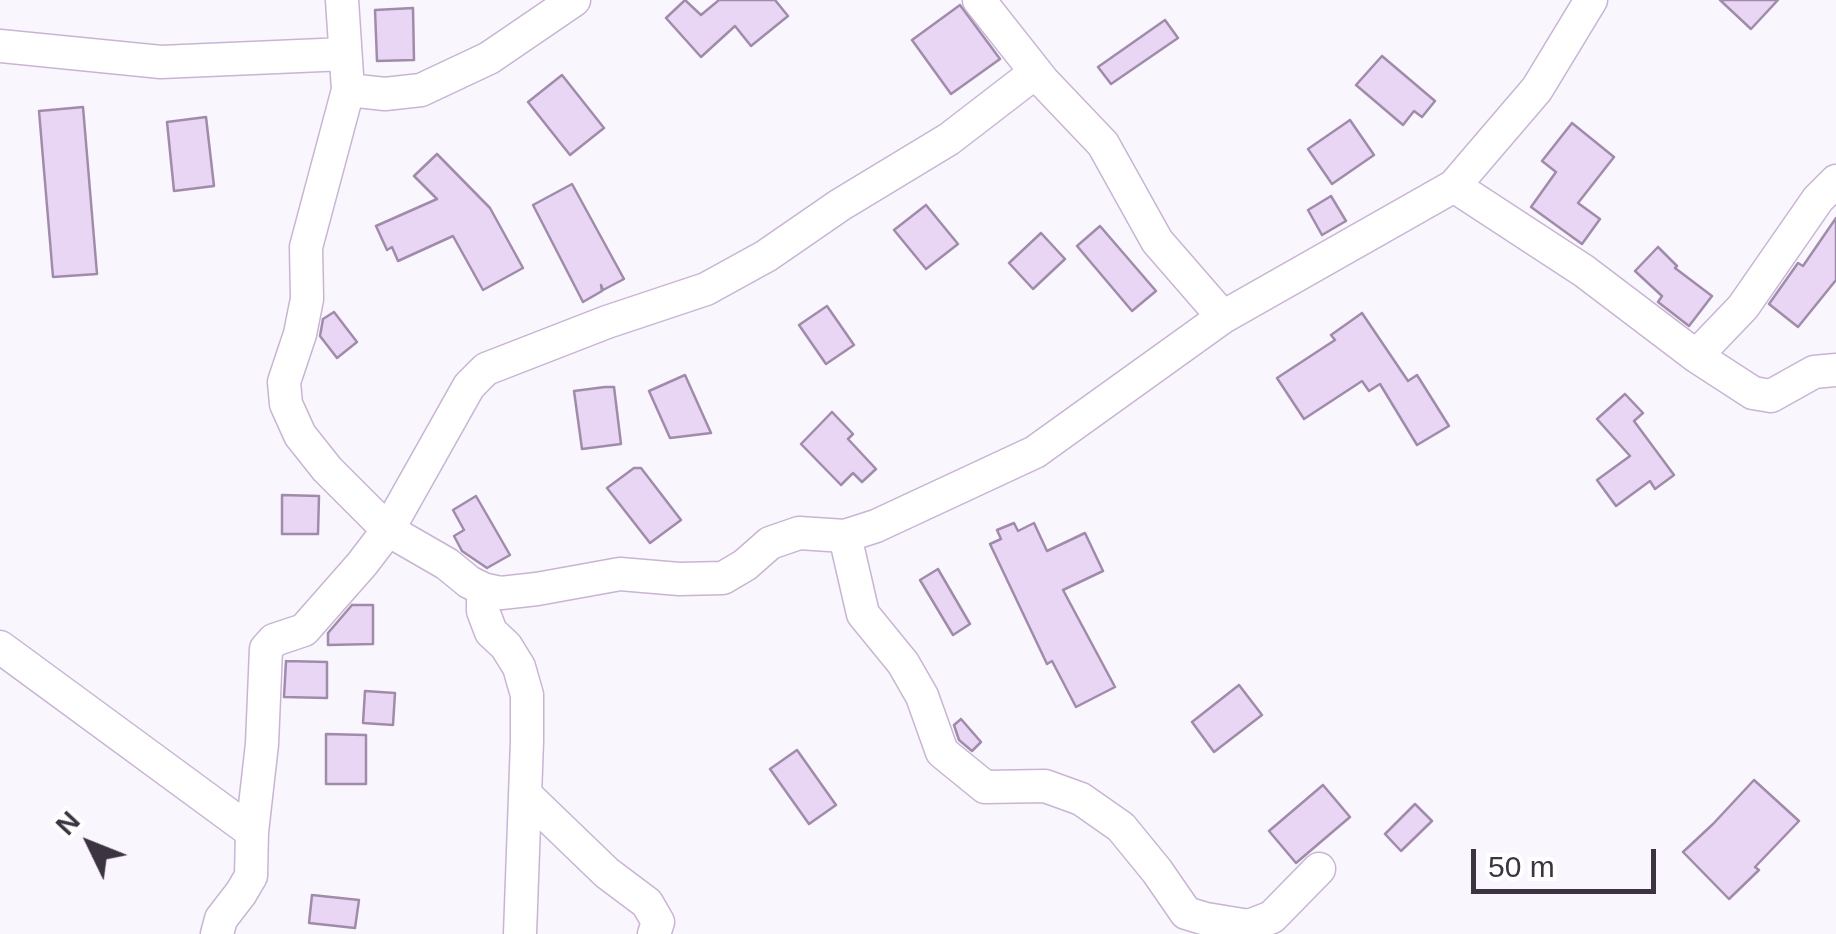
<!DOCTYPE html>
<style>
body{margin:0}
#map{position:relative;width:1836px;height:934px;overflow:hidden;background:#faf6fd;font-family:Helvetica,sans-serif}
canvas{display:block}
.north{position:absolute;left:40px;top:794px;width:100px;height:100px;-webkit-text-stroke:8px #fff;paint-order:stroke;rotate:313deg;font-size:28px;font-weight:700;line-height:40px;text-align:center;color:#3c3441}
.north::after{content:'';display:block;margin:auto;width:35px;height:45px;background:#3c3441;clip-path:polygon(50% 0,100% 100%,50% 72%,0 100%)}
.scale{position:absolute;left:1471px;top:849px;width:185px;height:45px;box-sizing:border-box;border:5px solid #3c3441;border-top:0;padding-left:12px;font-size:30px;line-height:35px;white-space:nowrap;color:#3c3441;-webkit-text-stroke:8px #fff;paint-order:stroke}
</style>
<div id="map">
<canvas width="1836" height="934"></canvas>
<div class="north">N</div>
<div class="scale">50 m</div>
</div>
<script>
const ctx = document.querySelector('canvas').getContext('2d');
ctx.lineJoin = 'round';
function paint(path, color) {
  ctx.fillStyle = color;
  ctx.fill(path, 'evenodd');
}
function poly(rows) {
  const path = new Path2D();
  for (const r of rows) {
    path.moveTo(r[0], r[1]);
    for (let i = 2; i < r.length; i += 2) path.lineTo(r[i], r[i + 1]);
  }
  return path;
}
function trace(path, color, width, dash) {
  ctx.strokeStyle = color;
  ctx.lineWidth = width;
  ctx.lineCap = dash ? 'butt' : 'round';
  ctx.setLineDash(dash || []);
  ctx.stroke(path);
}
const building = poly([
 [685,0,701,15,719,0,775,0,788,16,751,46,735,26,701,57,666,18,685,0],
 [1720,0,1778,0,1751,29,1720,0],
 [960,5,1000,59,951,94,912,40,960,5],
 [413,8,414,60,377,61,375,10,413,8],
 [1165,20,1178,38,1111,84,1098,67,1165,20],
 [1382,56,1435,101,1422,117,1414,111,1403,125,1356,85,1382,56],
 [562,75,604,128,570,155,528,102,562,75],
 [83,107,97,274,53,277,39,111,83,107],
 [206,117,214,186,174,191,167,122,206,117],
 [1350,120,1374,155,1332,184,1308,149,1350,120],
 [1572,123,1614,157,1578,203,1600,219,1582,244,1531,207,1556,172,1542,161,1572,123],
 [437,154,490,208,523,268,483,290,453,236,398,261,392,247,387,250,376,226,437,199,414,176,437,154],
 [572,184,624,279,603,290,601,285,602,291,583,302,533,205,572,184],
 [1331,196,1346,221,1322,235,1308,210,1331,196],
 [926,205,958,244,926,269,894,230,926,205],
 [1836,218,1836,280,1798,327,1769,304,1798,263,1803,266,1836,218],
 [1100,226,1156,291,1132,311,1077,246,1100,226],
 [1041,233,1065,259,1033,289,1009,263,1041,233],
 [1658,247,1677,266,1675,268,1712,296,1689,326,1658,302,1662,296,1635,271,1658,247],
 [827,306,854,345,826,364,799,325,827,306],
 [334,312,357,342,337,358,320,336,323,319,334,312],
 [1362,313,1408,381,1417,375,1449,426,1417,445,1380,384,1369,391,1362,381,1304,419,1277,378,1335,340,1331,335,1362,313],
 [685,375,711,433,670,438,649,391,685,375],
 [605,387,614,387,621,444,582,449,574,391,605,387],
 [1625,394,1643,413,1634,421,1674,475,1655,489,1650,481,1616,506,1597,480,1630,456,1597,419,1625,394],
 [832,412,853,434,848,439,876,469,862,482,853,473,841,485,801,444,832,412],
 [634,468,641,468,681,520,650,543,607,488,634,468],
 [282,495,319,496,318,534,282,534,282,495],
 [476,496,510,555,487,568,462,551,454,536,464,530,453,510,476,496],
 [1014,523,1018,531,1034,523,1047,551,1085,533,1103,571,1063,590,1115,687,1076,707,1052,661,1047,664,990,544,1001,539,997,530,1014,523],
 [938,569,970,624,953,635,920,580,938,569],
 [352,605,373,605,373,644,328,645,328,633,352,605],
 [286,661,327,662,327,698,284,697,286,661],
 [1239,685,1262,715,1214,752,1192,722,1239,685],
 [365,691,395,693,393,725,363,723,365,691],
 [961,719,981,742,972,751,959,740,954,725,961,719],
 [326,734,366,735,366,784,326,784,326,734],
 [797,750,836,805,809,824,770,769,797,750],
 [1754,780,1799,821,1755,867,1759,870,1729,899,1683,852,1713,824,1754,780],
 [1323,785,1350,817,1296,863,1269,831,1323,785],
 [1415,804,1432,821,1401,851,1385,834,1415,804],
 [312,895,359,900,355,928,309,923,312,895]
]);
const minor = poly([
 [342,0,348,90,306,247,307,299,300,334,284,382,286,404,300,435,327,469,388,530,447,564,469,582,483,589,501,593,537,589,620,574,679,579,723,578,745,565,770,543,799,533,845,536,876,526,1035,452,1223,317,1454,186,1537,89,1591,0],
 [979,0,1043,81,1103,144,1157,241,1223,317],
 [0,46,161,62,345,54],
 [348,90,385,94,421,90,489,58,574,0],
 [1454,186,1584,271,1696,356,1753,393,1771,396,1814,372,1836,370],
 [1696,356,1743,307,1818,199,1836,181],
 [845,536,863,614,903,663,922,696,942,752,985,787,1045,786,1081,799,1121,827,1157,871,1186,913,1206,919,1249,926,1272,917,1319,869],
 [483,589,483,611,491,632,506,646,519,667,527,695,527,741,520,934],
 [0,647,252,832],
 [525,794,607,873,647,903,658,922,654,934],
 [217,934,221,919,241,893,251,876,252,832,262,744,266,649,274,640,304,630,362,564,388,530,469,386,486,369,607,322,706,289,766,256,840,205,949,139,1036,72]
]);
paint(building, '#e9d5f4');
trace(building, '#a08caa', 2.5);
trace(minor, '#c9b4d4', 35);
trace(minor, '#fff', 32);
</script>
